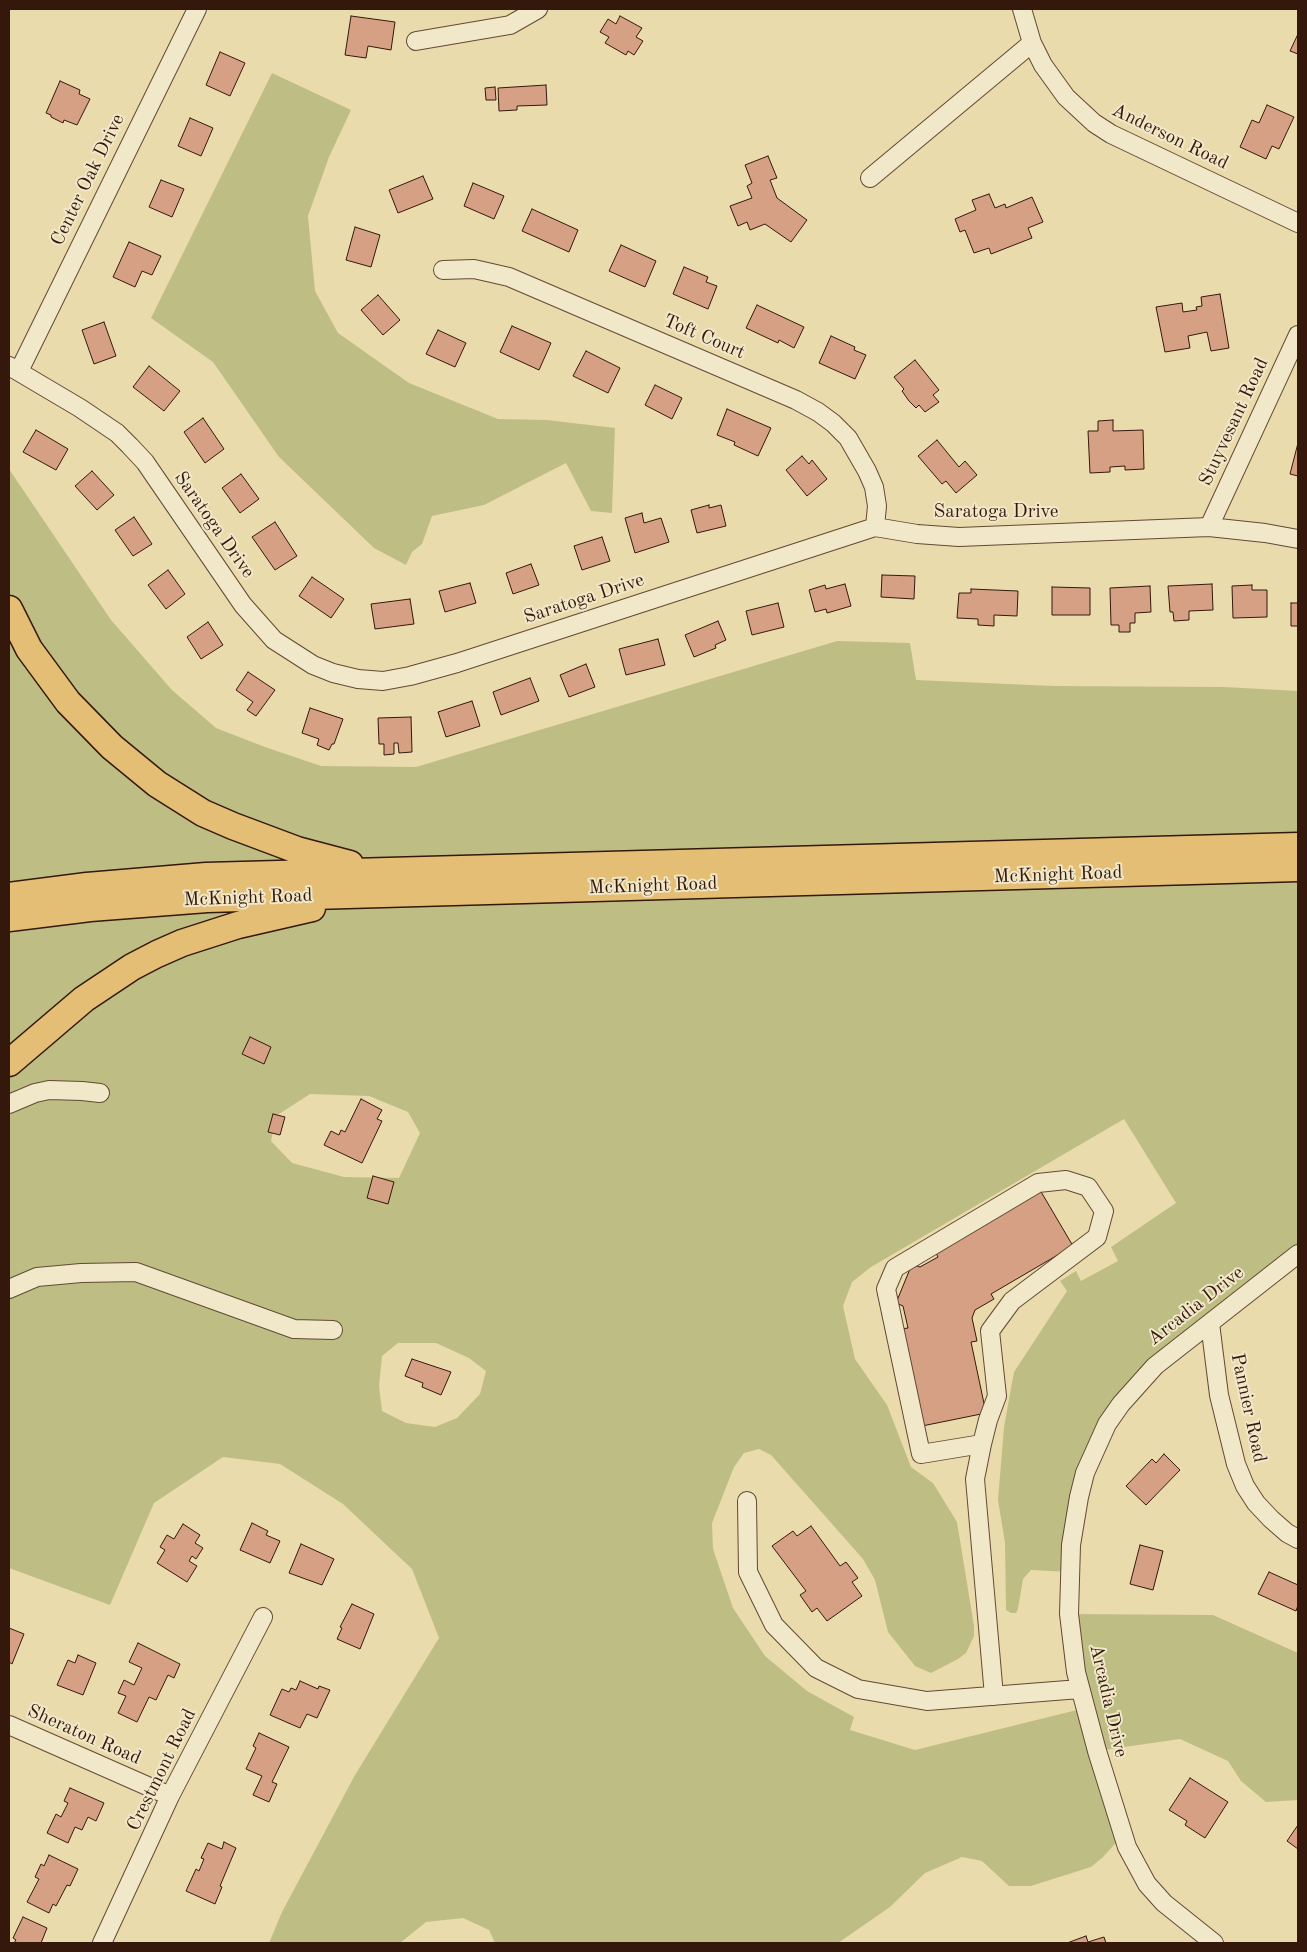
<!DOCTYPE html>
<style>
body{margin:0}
#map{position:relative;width:1307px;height:1952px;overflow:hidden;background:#eadbac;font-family:"Old Standard TT",serif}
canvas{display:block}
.frame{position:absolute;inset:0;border:10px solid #35180c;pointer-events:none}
</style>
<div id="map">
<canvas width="1307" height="1952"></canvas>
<div class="frame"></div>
</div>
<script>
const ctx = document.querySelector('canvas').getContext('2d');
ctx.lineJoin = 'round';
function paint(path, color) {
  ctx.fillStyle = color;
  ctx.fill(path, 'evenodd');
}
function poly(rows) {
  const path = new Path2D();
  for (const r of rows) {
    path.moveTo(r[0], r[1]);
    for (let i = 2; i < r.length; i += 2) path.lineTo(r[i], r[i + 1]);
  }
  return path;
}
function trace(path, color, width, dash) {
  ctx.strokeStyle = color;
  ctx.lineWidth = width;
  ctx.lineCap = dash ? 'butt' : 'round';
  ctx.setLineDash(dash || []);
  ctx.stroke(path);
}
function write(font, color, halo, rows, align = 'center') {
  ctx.font = font + ' "Old Standard TT",serif';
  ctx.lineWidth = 4;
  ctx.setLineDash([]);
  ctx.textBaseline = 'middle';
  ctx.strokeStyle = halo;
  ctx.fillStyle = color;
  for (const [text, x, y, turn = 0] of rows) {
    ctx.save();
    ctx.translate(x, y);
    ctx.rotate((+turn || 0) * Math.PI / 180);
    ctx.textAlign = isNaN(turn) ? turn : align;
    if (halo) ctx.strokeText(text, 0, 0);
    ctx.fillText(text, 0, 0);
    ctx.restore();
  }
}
const green = poly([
 [272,73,351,110,329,157,308,216,315,291,338,333,409,383,498,419,547,420,615,428,612,513,591,511,566,463,484,505,432,516,422,544,412,552,406,565,374,548,279,457,213,362,151,318],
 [9,469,111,620,172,690,216,728,265,747,321,766,416,767,837,641,910,643,916,680,1054,686,1224,687,1298,691,1298,846,9,896],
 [1298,868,1298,1254,1155,1366,1096,1448,1070,1572,1031,1570,1023,1579,1018,1609,1016,1613,1011,1613,1006,1610,1005,1543,998,1500,1004,1427,1014,1372,1067,1291,1060,1281,1076,1271,1081,1281,1118,1261,1111,1247,1176,1203,1124,1119,871,1267,852,1282,843,1306,855,1359,887,1405,911,1467,933,1483,957,1522,974,1626,974,1636,966,1653,958,1659,931,1673,915,1666,888,1632,875,1580,863,1559,771,1455,759,1449,744,1453,734,1467,712,1523,713,1549,733,1608,765,1656,807,1691,854,1717,850,1730,915,1750,1085,1708,1069,1614,1213,1615,1298,1653,1298,1800,1266,1802,1241,1781,1228,1761,1180,1739,1097,1751,1123,1835,1103,1857,1091,1867,1031,1886,1009,1886,982,1861,962,1857,925,1873,890,1907,838,1943,495,1943,489,1930,463,1918,426,1922,400,1943,269,1943,282,1912,355,1775,439,1638,412,1569,343,1504,280,1464,223,1457,154,1503,110,1605,9,1568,9,918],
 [310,1094,369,1096,408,1112,420,1133,399,1178,344,1177,292,1163,271,1141,276,1116],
 [398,1343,436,1343,469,1358,486,1371,480,1394,457,1418,435,1427,406,1423,382,1411,379,1386,382,1356]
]);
const building = poly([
 [351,16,395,22,391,50,368,46,366,58,345,55,351,16],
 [620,16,642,28,636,37,643,41,634,55,628,51,626,55,605,43,609,37,600,32,608,19,616,24,620,16],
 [1298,34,1298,54,1290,51,1298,34],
 [220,52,245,63,230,96,206,85,220,52],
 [60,81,80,90,79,94,90,99,77,125,64,120,63,123,51,117,51,115,46,113,60,81],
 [546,85,547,105,517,106,517,110,499,111,498,88,546,85],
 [495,87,496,100,486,100,485,88,495,87],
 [1267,105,1294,117,1279,149,1272,146,1266,159,1240,147,1252,120,1259,123,1267,105],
 [190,118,213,128,201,156,178,146,190,118],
 [768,156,777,178,770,180,777,198,807,220,791,242,765,224,750,230,747,222,738,226,730,206,752,198,747,186,752,183,745,165,768,156],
 [423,176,433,199,398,213,389,190,423,176],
 [161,180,184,189,172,217,149,207,161,180],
 [473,183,504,196,494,219,464,206,473,183],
 [989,194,995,208,1005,204,1006,208,1032,197,1043,222,1028,228,1032,238,991,254,989,248,974,253,965,230,960,232,955,219,976,210,972,200,989,194],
 [532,209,578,230,569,252,522,231,532,209],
 [355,227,380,235,371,267,346,260,355,227],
 [129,242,161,256,152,275,142,271,135,287,113,277,129,242],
 [621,245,656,261,645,287,609,271,621,245],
 [684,267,708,277,706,282,717,286,708,309,673,294,684,267],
 [1220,294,1229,348,1211,351,1207,332,1188,336,1190,348,1165,352,1156,307,1182,303,1183,312,1197,310,1196,307,1202,306,1201,297,1220,294],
 [378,295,400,320,383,335,361,310,378,295],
 [757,305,804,327,794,348,779,340,778,343,746,328,757,305],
 [104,322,116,356,94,364,82,330,104,322],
 [512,326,551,343,539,370,500,352,512,326],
 [438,330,466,343,455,367,426,354,438,330],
 [831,336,855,347,854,350,866,355,855,379,819,363,831,336],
 [586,351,620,368,608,393,573,376,586,351],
 [915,360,939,390,933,395,939,402,925,412,919,405,916,408,909,401,902,391,904,389,894,377,915,360],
 [149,366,180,391,164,411,133,387,149,366],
 [655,385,682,398,672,419,645,405,655,385],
 [727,409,771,428,758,456,734,445,735,442,717,435,727,409],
 [203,418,224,449,205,463,184,432,203,418],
 [1113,420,1113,431,1143,430,1144,469,1125,470,1125,466,1110,467,1110,472,1090,473,1088,431,1098,431,1098,421,1113,420],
 [36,430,68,449,56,470,23,452,36,430],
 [937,440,959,467,965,461,977,475,956,493,946,481,942,484,918,456,937,440],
 [1298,443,1298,476,1290,474,1298,443],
 [802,456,809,464,812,460,827,479,807,496,786,470,802,456],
 [92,471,114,495,97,510,75,486,92,471],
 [241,474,259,499,240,513,222,488,241,474],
 [709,505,709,508,721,505,726,526,697,533,691,510,709,505],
 [642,513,644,523,661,518,669,542,635,553,625,518,642,513],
 [134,517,152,544,133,556,115,530,134,517],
 [275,522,297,556,275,570,252,537,275,522],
 [602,537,610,561,582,570,574,546,602,537],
 [531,564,539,585,513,594,506,573,531,564],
 [168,570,185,594,166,609,148,585,168,570],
 [882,575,915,576,914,599,881,597,882,575],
 [312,577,344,599,331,618,299,596,312,577],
 [470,583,476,603,445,612,439,591,470,583],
 [845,584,851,606,827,613,826,609,815,612,809,590,825,585,826,589,845,584],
 [1212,584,1213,610,1189,611,1189,620,1174,621,1173,612,1170,612,1168,586,1212,584],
 [1252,585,1252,590,1267,590,1267,617,1233,618,1232,586,1252,585],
 [1150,586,1151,612,1135,613,1135,623,1130,623,1130,632,1119,632,1119,625,1111,625,1110,588,1150,586],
 [1052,587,1090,588,1090,615,1052,615,1052,587],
 [971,589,1018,591,1017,616,994,615,994,626,978,625,978,619,957,618,959,593,971,593,971,589],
 [410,599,414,624,375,629,371,604,410,599],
 [778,603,784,627,752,635,746,611,778,603],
 [1291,603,1298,603,1298,626,1291,626,1291,603],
 [718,621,726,640,715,645,716,648,694,657,685,635,718,621],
 [208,622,223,645,201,659,187,637,208,622],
 [658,639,665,665,626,675,619,649,658,639],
 [586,664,595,687,569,697,560,675,586,664],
 [248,672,275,690,256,716,247,710,253,702,236,690,248,672],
 [530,678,539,701,501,715,493,692,530,678],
 [472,701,480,726,446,737,438,712,472,701],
 [310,708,343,719,334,744,332,744,329,750,317,745,319,739,302,733,310,708],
 [411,717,412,752,399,753,398,743,394,743,394,754,384,755,384,744,379,744,378,718,411,717],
 [250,1037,271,1047,264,1064,242,1054,250,1037],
 [361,1099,382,1110,377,1119,382,1121,362,1163,324,1145,331,1131,339,1135,341,1130,345,1132,361,1099],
 [273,1114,285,1117,280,1135,268,1132,273,1114],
 [373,1176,394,1182,388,1204,367,1198,373,1176],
 [1040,1190,1073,1246,991,1294,994,1299,975,1310,972,1318,977,1341,971,1342,986,1413,922,1426,901,1329,908,1328,903,1306,896,1303,912,1264,920,1267,938,1257,935,1251,1040,1190],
 [412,1359,451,1372,441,1395,422,1387,423,1383,405,1376,412,1359],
 [1164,1454,1180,1470,1146,1505,1126,1486,1152,1459,1156,1463,1164,1454],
 [252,1523,268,1531,266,1535,280,1541,270,1563,240,1550,252,1523],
 [183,1524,200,1535,195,1543,203,1548,196,1559,192,1556,189,1561,197,1566,187,1582,157,1563,165,1550,160,1547,167,1535,174,1539,183,1524],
 [811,1526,840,1566,846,1562,858,1578,852,1582,862,1596,827,1621,817,1608,812,1612,800,1595,806,1591,772,1546,793,1531,797,1536,811,1526],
 [301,1544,334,1559,322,1585,289,1573,301,1544],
 [1140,1545,1163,1551,1153,1590,1130,1584,1140,1545],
 [1269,1572,1298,1585,1298,1605,1296,1611,1258,1594,1269,1572],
 [352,1604,374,1614,360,1649,337,1639,342,1628,340,1627,352,1604],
 [9,1628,24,1634,12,1664,9,1662,9,1628],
 [138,1643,180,1664,174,1678,168,1675,156,1700,149,1697,137,1722,118,1713,126,1696,118,1693,124,1680,134,1685,142,1668,129,1662,138,1643],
 [78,1655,96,1663,83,1695,57,1685,68,1660,75,1663,78,1655],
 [300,1681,318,1689,319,1686,330,1690,317,1718,307,1714,300,1728,270,1715,282,1689,289,1692,291,1688,296,1690,300,1681],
 [259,1733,289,1747,272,1782,277,1784,269,1802,253,1795,262,1776,246,1769,256,1748,253,1746,259,1733],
 [1190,1778,1228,1802,1205,1838,1185,1825,1187,1821,1169,1810,1190,1778],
 [70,1788,104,1803,96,1821,88,1817,82,1830,75,1827,68,1843,47,1833,56,1814,61,1817,68,1803,64,1801,70,1788],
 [1298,1825,1298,1849,1287,1841,1298,1825],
 [224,1842,236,1848,220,1886,222,1887,215,1904,186,1891,196,1869,199,1871,204,1859,201,1858,208,1843,222,1849,224,1842],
 [49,1855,78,1869,70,1886,67,1885,56,1906,53,1904,49,1913,27,1902,39,1879,35,1877,41,1864,44,1866,49,1855],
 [23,1917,47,1928,41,1943,14,1943,16,1940,13,1938,23,1917],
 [1086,1936,1088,1942,1104,1937,1106,1943,1067,1943,1086,1936]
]);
const minor = poly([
 [1022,9,1032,43,1043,65,1066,97,1094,123,1111,134,1298,223],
 [416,41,510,25,538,9],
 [870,178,1032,43],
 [443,270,474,269,509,277,796,400,818,412,833,423,848,438,867,471,874,487,877,506,875,527],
 [9,366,80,408,117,433,130,446,145,462,243,605,274,640,313,665,333,673,358,679,383,681,410,676,457,663,875,527,917,534,959,537,1209,527,1265,533,1298,539],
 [19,371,197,9],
 [1209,527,1298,335],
 [9,1104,35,1093,49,1090,82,1091,100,1093],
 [9,1289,37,1277,81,1273,136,1272,294,1329,333,1330],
 [1210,1323,1219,1395,1236,1464,1245,1486,1256,1503,1271,1519,1287,1533,1298,1539],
 [982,1444,921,1454,886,1289,895,1268,1038,1183,1066,1180,1088,1187,1104,1211,1097,1237,1012,1301,990,1331,997,1396,988,1420,982,1444,975,1479,994,1696],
 [747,1501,748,1572,774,1625,816,1668,858,1689,927,1701,1080,1689],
 [9,1725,170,1796],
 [102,1943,170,1796,263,1617],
 [1214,1943,1164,1903,1147,1884,1127,1847,1097,1751,1076,1672,1069,1614,1071,1545,1079,1497,1085,1473,1107,1424,1121,1404,1155,1366,1298,1254]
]);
const highway = poly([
 [9,609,29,649,68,702,112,747,157,784,203,813,233,826,297,850,350,864],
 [9,896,87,886,206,876,1298,846],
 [9,918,90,908,207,899,1298,868],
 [9,1063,84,999,132,967,157,954,182,943,238,925,312,908]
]);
const streetNames = [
 ["Anderson Road",1170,137,26],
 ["Center Oak Drive",88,180,-64],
 ["Toft Court",704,337,23],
 ["Stuyvesant Road",1234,422,-65],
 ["Saratoga Drive",996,512],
 ["Saratoga Drive",214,525,55],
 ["Saratoga Drive",584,599,-18],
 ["McKnight Road",1058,875,-2],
 ["McKnight Road",653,886,-2],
 ["McKnight Road",248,898,-2],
 ["Arcadia Drive",1196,1306,-38],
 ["Pannier Road",1248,1408,78],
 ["Arcadia Drive",1108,1701,77],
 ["Sheraton Road",84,1735,24],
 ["Crestmont Road",162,1770,-64]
];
paint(green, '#bebe84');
paint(building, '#d6a085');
trace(building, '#35180c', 1);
trace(minor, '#624934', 20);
trace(highway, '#35180c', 29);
trace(minor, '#f1e8c9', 18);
trace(highway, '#e5be76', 26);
write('19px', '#35180c', '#f1e8c9', streetNames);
</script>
